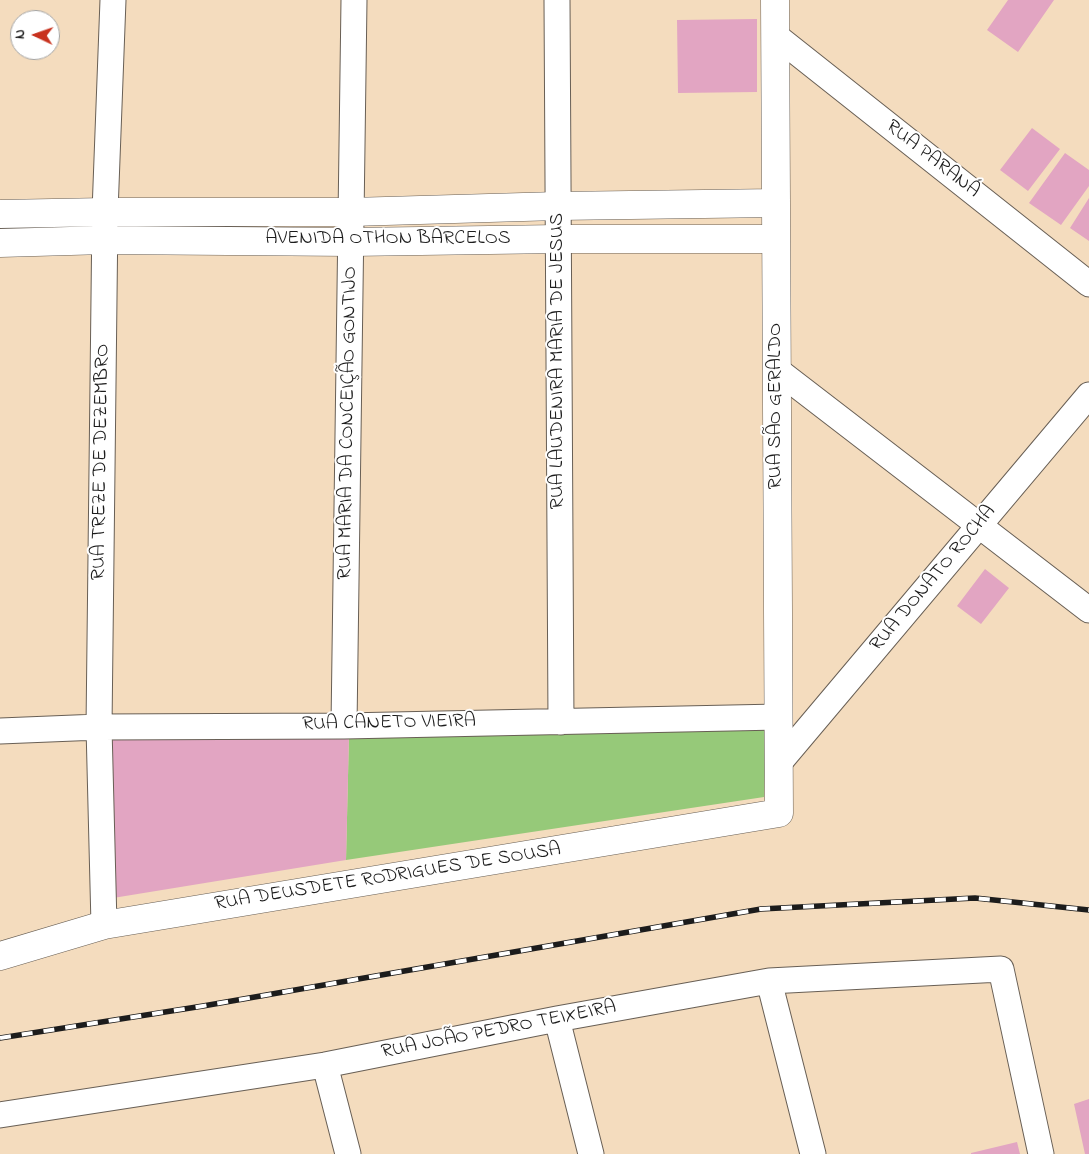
<!DOCTYPE html>
<meta charset="utf-8">
<style>
body{margin:0}
#map{position:relative;width:1089px;height:1154px;overflow:hidden;background:#f4dcbe;font-family:"Indie Flower",sans-serif}
canvas{display:block}
.north{position:absolute;left:10px;top:10px;width:50px;height:50px;box-sizing:border-box;background:#fff;border:1px solid #a4a4a4;border-radius:50%;rotate:273deg;font-size:14px;font-weight:700;line-height:20px;text-align:center;color:#1c1c1c}
.north::after{content:'';display:block;margin:auto;width:18px;height:22px;background:#c8321e;clip-path:polygon(50% 0,100% 100%,50% 72%,0 100%)}
</style>
<div id="map">
<canvas width="1089" height="1154"></canvas>
<div class="north">N</div>
</div>
<script>
const ctx = document.querySelector('canvas').getContext('2d');
ctx.lineJoin = 'round';
function paint(path, color) {
  ctx.fillStyle = color;
  ctx.fill(path, 'evenodd');
}
function poly(rows) {
  const path = new Path2D();
  for (const r of rows) {
    path.moveTo(r[0], r[1]);
    for (let i = 2; i < r.length; i += 2) path.lineTo(r[i], r[i + 1]);
  }
  return path;
}
function trace(path, color, width, dash) {
  ctx.strokeStyle = color;
  ctx.lineWidth = width;
  ctx.lineCap = dash ? 'butt' : 'round';
  ctx.setLineDash(dash || []);
  ctx.stroke(path);
}
function write(font, color, halo, rows, align = 'center') {
  ctx.font = font + ' "Indie Flower",sans-serif';
  ctx.lineWidth = 4;
  ctx.setLineDash([]);
  ctx.textBaseline = 'middle';
  ctx.strokeStyle = halo;
  ctx.fillStyle = color;
  for (const [text, x, y, turn = 0] of rows) {
    ctx.save();
    ctx.translate(x, y);
    ctx.rotate((+turn || 0) * Math.PI / 180);
    ctx.textAlign = isNaN(turn) ? turn : align;
    if (halo) ctx.strokeText(text, 0, 0);
    ctx.fillText(text, 0, 0);
    ctx.restore();
  }
}
const green = poly([
 [767,723,764,797,346,860,349,734]
]);
const building = poly([
 [1008,0,1054,0,1018,52,987,30],
 [757,19,757,92,678,93,677,20],
 [1032,128,1060,149,1028,191,1000,170],
 [1065,153,1089,170,1089,186,1061,225,1029,203],
 [1089,198,1089,241,1070,228],
 [985,569,1009,588,981,624,957,606],
 [349,734,346,860,113,898,112,735],
 [1089,1099,1089,1154,1085,1154,1074,1104],
 [1017,1142,1020,1154,971,1154,971,1153]
]);
const minor = poly([
 [557,0,561,722],
 [776,36,1089,284],
 [777,370,1089,610],
 [344,726,354,0],
 [0,731,99,727,344,726,779,717],
 [779,763,1089,395],
 [104,925,99,727,105,212,113,0],
 [769,981,813,1154],
 [557,1019,591,1154],
 [325,1065,348,1154],
 [0,1115,325,1065,557,1019,769,981,1001,969,1041,1154]
]);
const tertiary = poly([
 [0,214,105,212,351,212,558,206,776,203],
 [0,243,105,240,351,242,559,239,776,239],
 [0,956,104,925,779,813,775,0]
]);
const rail = poly([
 [0,1038,203,1006,761,909,975,898,1089,910]
]);
const streetNames = [
 ["RUA PARANÁ",932,160,38],
 ["AVENIDA OTHON BARCELOS",388,240],
 ["RUA LAUDENIRA MARIA DE JESUS",559,361,-90],
 ["RUA SÃO GERALDO",777,406,-90],
 ["RUA MARIA DA CONCEIÇÃO GONTIJO",349,423,-89],
 ["RUA TREZE DE DEZEMBRO",102,462,-89],
 ["RUA DONATO ROCHA",934,579,-50],
 ["RUA CANETO VIEIRA",389,724,-1],
 ["RUA DEUSDETE RODRIGUES DE SOUSA",388,878,-9],
 ["RUA JOÃO PEDRO TEIXEIRA",499,1031,-11]
];
paint(green, '#96c979');
paint(building, '#e2a5c2');
trace(minor, '#685f55', 27);
trace(tertiary, '#685f55', 29);
trace(minor, '#fff', 25);
trace(tertiary, '#fff', 28);
trace(rail, '#1c1c1c', 5.5);
trace(rail, '#fff', 4, [11]);
write('20px', '#1c1c1c', '#fff', streetNames);
</script>
